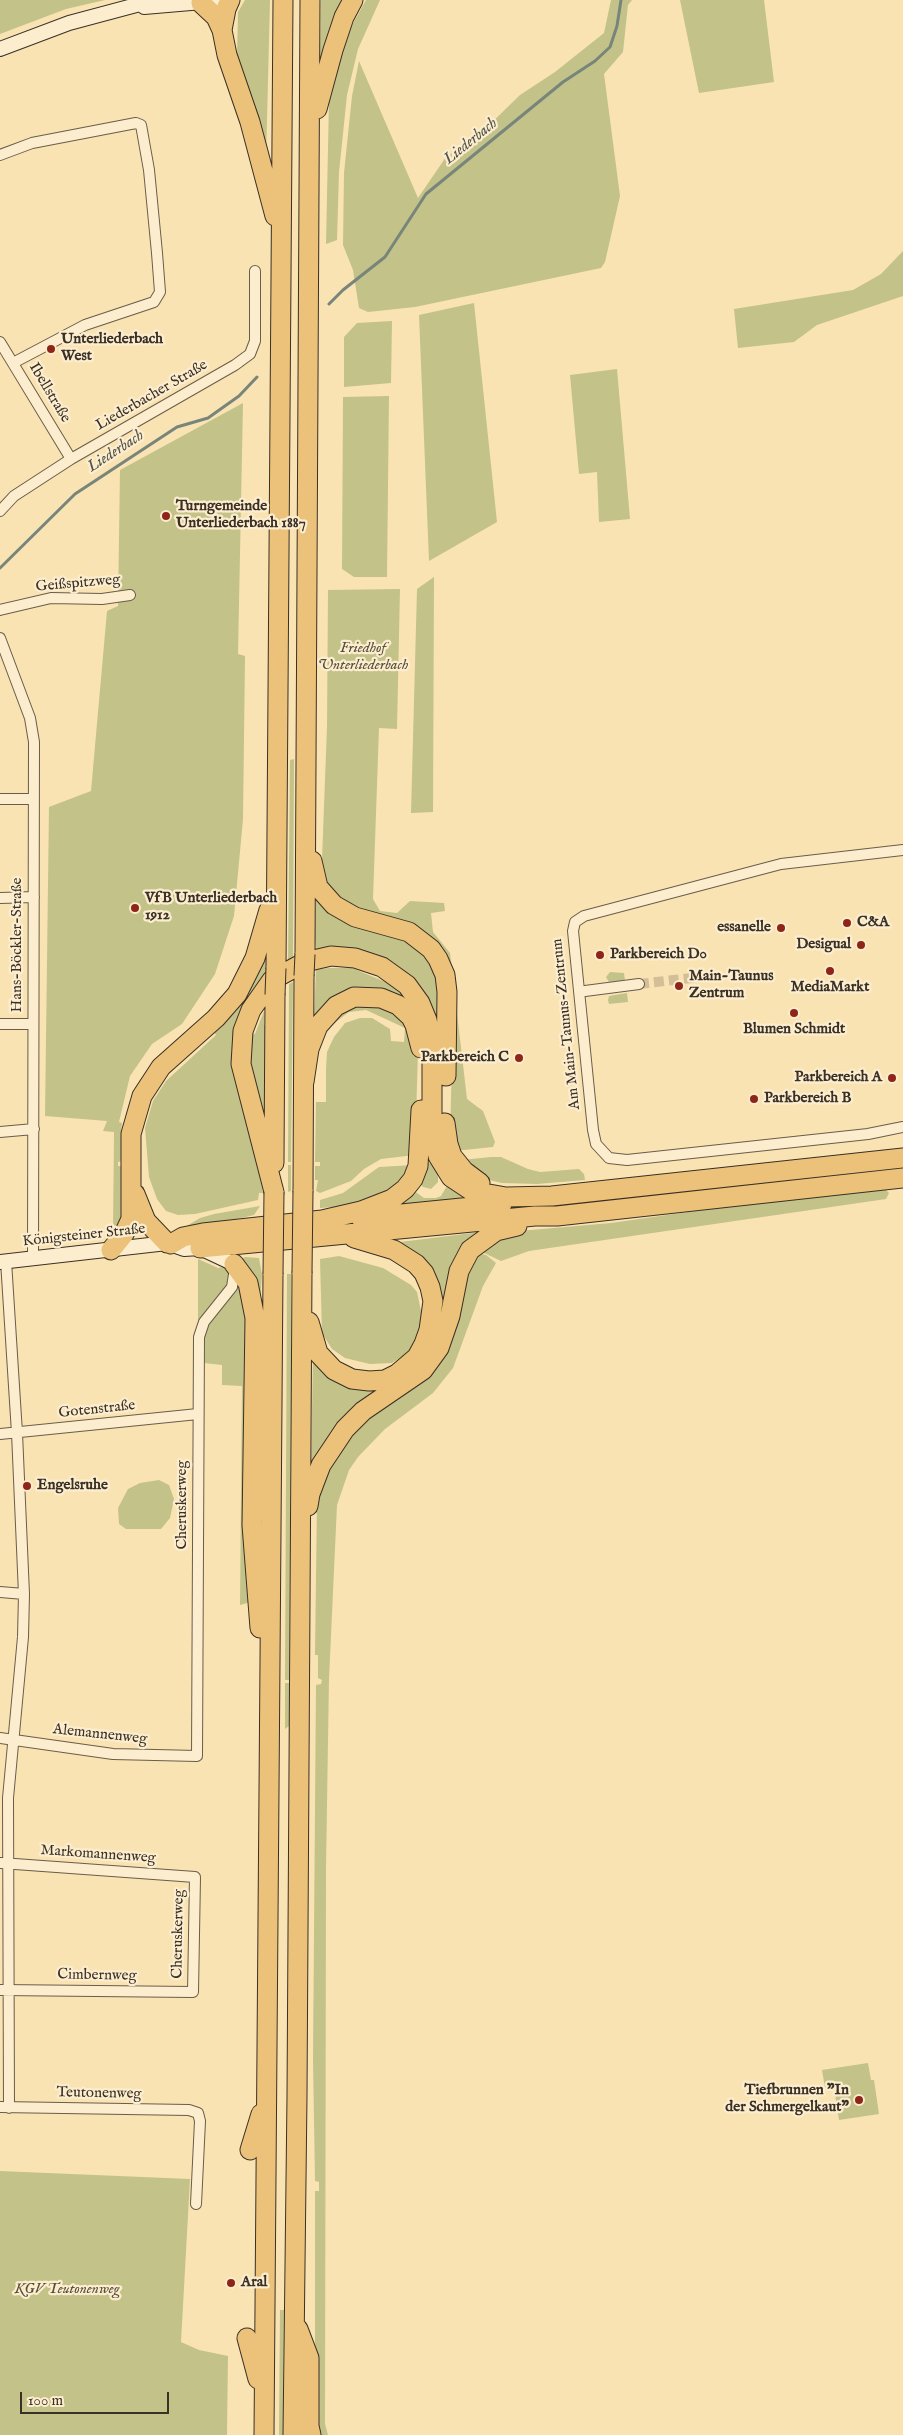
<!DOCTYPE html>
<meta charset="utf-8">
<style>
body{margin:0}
#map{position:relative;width:903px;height:2435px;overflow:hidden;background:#f9e3b3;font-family:"IM FELL English",serif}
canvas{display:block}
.scale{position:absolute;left:20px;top:2392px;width:149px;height:22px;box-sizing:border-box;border:2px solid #3a3026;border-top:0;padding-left:6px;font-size:15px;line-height:18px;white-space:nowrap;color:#3a3026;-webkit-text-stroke:4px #fbedce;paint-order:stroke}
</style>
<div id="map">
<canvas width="903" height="2435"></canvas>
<div class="scale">100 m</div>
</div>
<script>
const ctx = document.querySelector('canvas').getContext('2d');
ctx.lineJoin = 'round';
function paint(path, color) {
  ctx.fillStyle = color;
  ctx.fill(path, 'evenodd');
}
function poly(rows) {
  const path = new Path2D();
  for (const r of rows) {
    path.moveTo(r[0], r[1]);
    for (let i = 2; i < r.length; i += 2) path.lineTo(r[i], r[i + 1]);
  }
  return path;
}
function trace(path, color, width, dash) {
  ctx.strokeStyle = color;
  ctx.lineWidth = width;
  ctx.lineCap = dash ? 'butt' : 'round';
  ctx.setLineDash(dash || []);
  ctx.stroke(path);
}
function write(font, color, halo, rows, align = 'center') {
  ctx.font = font + ' "IM FELL English",serif';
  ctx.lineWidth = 4.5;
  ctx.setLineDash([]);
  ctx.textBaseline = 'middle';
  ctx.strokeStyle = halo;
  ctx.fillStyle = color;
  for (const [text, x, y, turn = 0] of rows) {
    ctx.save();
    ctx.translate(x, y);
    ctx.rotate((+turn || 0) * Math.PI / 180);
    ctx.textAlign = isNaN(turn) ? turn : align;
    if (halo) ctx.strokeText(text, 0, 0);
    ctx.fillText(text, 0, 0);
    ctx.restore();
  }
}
const green = poly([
 [0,0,105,0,66,9,0,34],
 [245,0,270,0,266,160,237,57,238,12],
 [321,0,350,0,320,66],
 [366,0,380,0,358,49,347,95,339,172,337,240,326,244,329,100,347,34],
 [611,0,632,0,628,5,623,52,604,74,620,196,605,262,601,268,415,307,368,312,359,308,353,270,343,245,344,173,352,96,359,61,418,198,446,157,482,132,520,95,555,72,604,33],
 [680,0,764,0,774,82,699,93],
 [903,251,903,296,817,325,794,342,738,348,734,309,853,290,881,274],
 [474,303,497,522,429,561,419,315],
 [392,321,391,383,344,387,344,337,357,323],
 [617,369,630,519,599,522,597,472,579,474,570,375],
 [389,396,387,577,354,577,342,569,343,397],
 [243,403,238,654,245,656,243,819,234,916,215,974,182,1024,152,1044,130,1076,119,1122,122,1123,121,1130,123,1131,122,1161,118,1162,118,1166,123,1166,128,1205,119,1230,113,1232,114,1132,103,1131,107,1121,45,1116,49,807,91,791,107,611,118,606,120,470],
 [434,577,433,812,411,813,417,589],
 [400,589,397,729,379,728,373,899,380,911,397,913,410,901,444,903,445,911,431,913,433,932,450,953,467,1099,483,1111,495,1142,493,1147,454,1151,450,1136,453,1023,446,963,353,911,324,884,322,860,327,726,328,590],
 [294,759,293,959,288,961,290,760],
 [316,892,412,940,438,972,440,1108,410,983,319,953,316,949,315,940],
 [263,958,267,958,267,979,243,1013,263,1193,259,1193,258,1200,195,1214,178,1215,166,1211,157,1199,149,1177,145,1128,153,1101,166,1081,216,1035,214,1032],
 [330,968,352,968,388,983,390,982,408,998,420,1016,428,1052,428,1134,432,1154,424,1155,426,1054,419,1022,407,1006,399,1000,380,993,363,991,341,997,332,1003,321,1012,314,1022,316,969],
 [610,972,624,973,625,981,609,982,606,977],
 [293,982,291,1162,288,1162,289,984],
 [627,993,628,1002,609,1004,608,1000,609,996],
 [360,1001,399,1011,418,1049,415,1155,381,1159,364,1169,351,1181,320,1193,316,1191,318,1180,315,1180,315,1166,320,1166,320,1162,315,1162,316,1102,326,1102,326,1069,327,1052,334,1037,345,1023,360,1018,372,1018,390,1029,391,1041,404,1042,405,1028,366,1010,349,1012,329,1027,324,1024],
 [264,1011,264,1025,267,1025,267,1121,264,1121,247,1075,248,1033,255,1034],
 [491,1157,501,1157,528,1169,540,1172,579,1169,584,1174,585,1180,537,1184,502,1183,489,1180,461,1160],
 [424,1163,433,1163,438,1170,438,1182,431,1189,423,1187,420,1183],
 [288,1165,291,1165,291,1191,288,1192],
 [414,1165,401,1188,348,1206,320,1208,320,1200,343,1193,379,1167],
 [806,1177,808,1178,805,1180,602,1202,601,1199],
 [448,1184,472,1199,395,1206,413,1190,424,1198,436,1198,441,1196],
 [884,1188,889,1193,886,1199,529,1251,501,1261,478,1250,519,1231,611,1223,772,1200],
 [260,1206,254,1215,208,1226,185,1227,200,1218,214,1214],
 [481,1232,460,1253,453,1267,441,1329,432,1348,422,1364,412,1373,349,1418,332,1435,313,1472,311,1471,313,1355,323,1367,338,1378,364,1386,383,1386,400,1379,410,1371,425,1354,432,1339,438,1313,439,1295,431,1273,419,1259,392,1243],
 [477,1253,486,1255,496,1263,483,1286,453,1368,433,1393,385,1429,358,1457,349,1470,337,1505,329,1679,326,1867,325,2424,328,2435,318,2435,315,2339,315,2191,319,2191,319,2182,315,2181,313,2059,316,1685,321,1684,322,1680,318,1678,318,1655,315,1655,317,1499,320,1485,342,1441,375,1412,464,1280],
 [339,1256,383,1268,411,1285,417,1292,421,1311,421,1328,415,1344,404,1355,392,1363,370,1364,345,1358,332,1349,322,1333,320,1259],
 [245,1257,259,1258,262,1275,260,1300,238,1261],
 [198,1259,218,1268,228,1266,230,1282,198,1329],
 [287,1274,291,1274,291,1376,289,1680,285,1680],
 [239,1277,246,1289,251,1602,240,1605,242,1386,222,1385,222,1365,204,1363,204,1336,205,1329],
 [159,1480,169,1485,174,1499,170,1518,161,1529,126,1529,119,1524,118,1508,128,1489,140,1483],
 [285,1683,289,1683,289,1726,285,1729],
 [868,2063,871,2080,874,2080,879,2114,839,2120,834,2087,825,2088,822,2070],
 [0,2171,190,2179,181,2342,199,2350,228,2356,227,2435,0,2435],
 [280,2310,284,2310,283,2435,279,2435]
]);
const stream = poly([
 [329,304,343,290,385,257,426,194,563,82,595,61,610,47,617,26,621,0],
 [0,568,75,494,177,427,208,418,239,396,257,377]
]);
const streetTunnel = poly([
 [639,984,700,977]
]);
const street = poly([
 [0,155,32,143,136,123,141,125,149,170,157,253,160,292,154,302,85,325,13,363],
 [0,342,71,459],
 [0,511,14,496,71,459,235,365,250,354,255,341,255,271],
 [0,610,51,598,102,599,130,595],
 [0,638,30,718,34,742,33,1258],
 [0,799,34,799],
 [903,850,781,864,584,916,575,922,573,931,593,1130,596,1144,609,1158,627,1160,868,1134,903,1127],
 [0,898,34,897],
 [585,991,639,984],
 [0,1024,33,1024],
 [0,1132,34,1129],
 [6,1261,17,1433,24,1594,23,1637,8,1798,9,2108],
 [0,1434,198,1414],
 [0,1592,24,1594],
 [0,1738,113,1754,197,1756,199,1337,204,1322,232,1287,235,1268],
 [0,1990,193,1992,195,1877,1,1863],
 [0,2107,189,2110,198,2113,200,2121,196,2204]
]);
const secondary = poly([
 [144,7,226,0],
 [0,49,69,23,155,0],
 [0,1262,167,1243,184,1249,200,1248,234,1264]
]);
const highway = poly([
 [201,3,216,17,222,30,227,55,250,122,275,216],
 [222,30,226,9,230,0],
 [317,109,333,50,344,17,353,0],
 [312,861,318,887,334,905,355,917,409,932,431,949,438,959,445,975,447,992,446,1076],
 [305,954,310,0],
 [276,968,283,0],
 [304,1082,309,1049,318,1026,336,1006,354,997,381,998,398,1005,411,1017,415,1025,421,1048],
 [445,1123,448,1144,452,1156,464,1171,480,1183],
 [274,1163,275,995],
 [303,1191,304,976],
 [274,1192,241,1064,243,1031,251,1010,272,980,305,962,331,956,355,958,382,967,407,985,420,1003,427,1020,432,1043,432,1128,438,1156,451,1177,472,1191,506,1197,552,1196,903,1158],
 [135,1194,146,1221,167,1243],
 [361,1218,502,1204],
 [171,1244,183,1237,203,1233,322,1220,361,1211,392,1199,405,1189,413,1179,418,1166,421,1110],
 [200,1248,535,1216,557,1216,903,1178],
 [111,1250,124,1234,131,1219,131,1134,142,1096,161,1067,216,1018,237,994,255,958,269,910],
 [234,1264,248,1283,255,1318,252,1525,260,1628],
 [309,1322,318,1353,334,1370,352,1379,369,1381,385,1380,397,1374,417,1357,424,1344,429,1330,433,1301,430,1287,424,1273,416,1264,394,1250,354,1238],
 [308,1506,310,1494,321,1465,345,1429,363,1411,423,1370,439,1348,450,1316,459,1271,470,1250,496,1231,517,1226],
 [250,2150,261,2114],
 [298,2329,309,2358,309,2426,311,2435],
 [247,2338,258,2379],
 [264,2435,273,1274],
 [293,2435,297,2096,302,1273]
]);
const highwayBridge = poly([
 [304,976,305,954],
 [275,995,276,968],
 [302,1273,303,1191],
 [273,1274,274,1192]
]);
const markers = [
 [51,349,5,"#8f2418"],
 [166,516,5,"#8f2418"],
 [135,908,5,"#8f2418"],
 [847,923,5,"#8f2418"],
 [781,928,5,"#8f2418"],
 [861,945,5,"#8f2418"],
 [600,955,5,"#8f2418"],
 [830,971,5,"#8f2418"],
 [679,986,5,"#8f2418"],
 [794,1013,5,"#8f2418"],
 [519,1058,5,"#8f2418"],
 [892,1078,5,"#8f2418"],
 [754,1099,5,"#8f2418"],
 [27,1486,5,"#8f2418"],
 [859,2100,5,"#8f2418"],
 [231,2283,5,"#8f2418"]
];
const poiNames = [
 ["Unterliederbach",61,340],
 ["West",61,357],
 ["Turngemeinde",176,507],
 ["Unterliederbach 1887",176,524],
 ["VfB Unterliederbach",145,899],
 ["1912",145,916],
 ["C&A",857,923],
 ["essanelle",771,928,"right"],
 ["Desigual",851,945,"right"],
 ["Parkbereich D0",610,955],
 ["Main-Taunus",689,977],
 ["Zentrum",689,994],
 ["MediaMarkt",830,988,"center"],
 ["Blumen Schmidt",794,1030,"center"],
 ["Parkbereich C",509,1058,"right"],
 ["Parkbereich A",882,1078,"right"],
 ["Parkbereich B",764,1099],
 ["Engelsruhe",37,1486],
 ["Tiefbrunnen \"In",849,2091,"right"],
 ["der Schmergelkaut\"",849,2108,"right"],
 ["Aral",241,2283]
];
const streetNames = [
 ["Ibellstraße",49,393,59],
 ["Liederbacher Straße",152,396,-30],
 ["Geißspitzweg",78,584,-5],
 ["Hans-Böckler-Straße",18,945,-90],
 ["Am Main-Taunus-Zentrum",567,1024,-96],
 ["Königsteiner Straße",84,1236,-6],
 ["Gotenstraße",97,1410,-6],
 ["Cheruskerweg",183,1505,-90],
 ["Alemannenweg",100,1735,6],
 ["Markomannenweg",98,1855,4],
 ["Cheruskerweg",179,1934,-89],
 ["Cimbernweg",97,1976,1],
 ["Teutonenweg",99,2094,1]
];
const parkNames = [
 ["Friedhof",363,649],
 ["Unterliederbach",363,666],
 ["KGV Teutonenweg",67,2290]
];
const waterNames = [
 ["Liederbach",471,142,-39],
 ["Liederbach",116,452,-33]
];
paint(green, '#c3c289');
trace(stream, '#77857b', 3);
trace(streetTunnel, '#d3bf97', 10, [10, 5]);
trace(street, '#6a5d49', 12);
trace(secondary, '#3a3026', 16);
trace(highway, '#3a3026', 21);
trace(street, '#fbedce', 10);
trace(secondary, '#fbedce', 14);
trace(highway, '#ecc27a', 19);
trace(highwayBridge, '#3a3026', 21, []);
trace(highwayBridge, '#ecc27a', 19);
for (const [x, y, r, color] of markers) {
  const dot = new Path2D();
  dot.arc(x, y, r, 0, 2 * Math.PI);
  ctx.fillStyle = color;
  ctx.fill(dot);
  trace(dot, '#fbedce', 2);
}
write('bold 15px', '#3a3026', '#fbedce', poiNames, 'left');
write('15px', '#3a3026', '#fbedce', streetNames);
write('italic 15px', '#554d3a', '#fbedce', parkNames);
write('italic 16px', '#535349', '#fbedce', waterNames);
</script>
